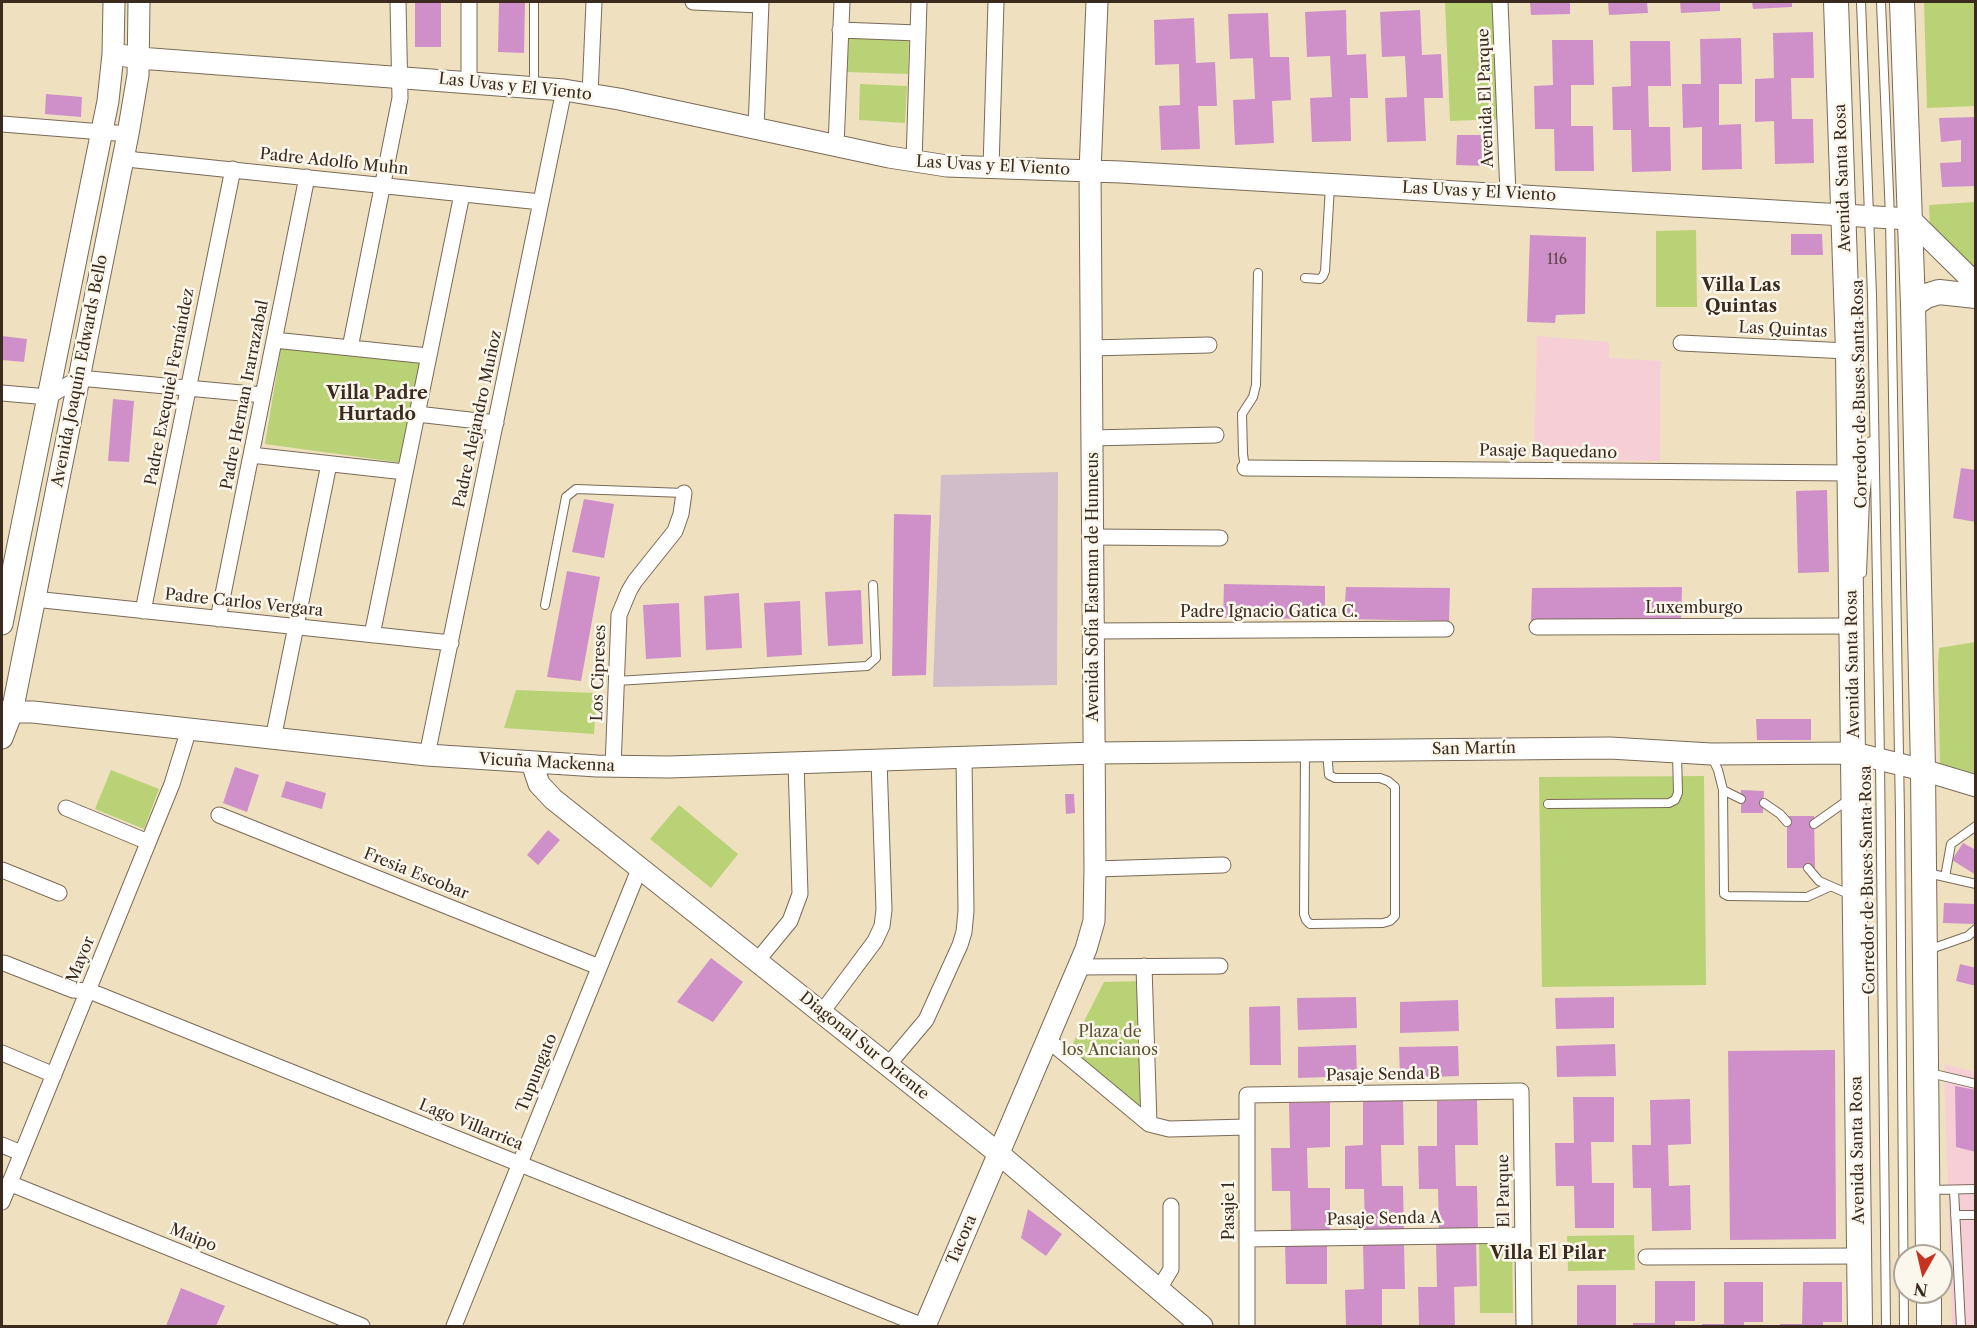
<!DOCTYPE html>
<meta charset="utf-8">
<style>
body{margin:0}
#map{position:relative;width:1977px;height:1328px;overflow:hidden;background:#efe0c0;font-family:"Libre Caslon Text",serif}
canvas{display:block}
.frame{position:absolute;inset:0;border:3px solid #3b2a1e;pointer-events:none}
.north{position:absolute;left:1893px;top:1244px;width:60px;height:60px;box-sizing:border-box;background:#fbf7ec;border:2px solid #aea59a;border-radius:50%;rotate:188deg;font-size:16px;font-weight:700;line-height:24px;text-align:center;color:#3b2a1e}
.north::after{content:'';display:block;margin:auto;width:21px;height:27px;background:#c8321e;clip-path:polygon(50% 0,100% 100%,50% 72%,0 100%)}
</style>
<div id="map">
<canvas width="1977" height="1328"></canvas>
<div class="frame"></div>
<div class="north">N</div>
</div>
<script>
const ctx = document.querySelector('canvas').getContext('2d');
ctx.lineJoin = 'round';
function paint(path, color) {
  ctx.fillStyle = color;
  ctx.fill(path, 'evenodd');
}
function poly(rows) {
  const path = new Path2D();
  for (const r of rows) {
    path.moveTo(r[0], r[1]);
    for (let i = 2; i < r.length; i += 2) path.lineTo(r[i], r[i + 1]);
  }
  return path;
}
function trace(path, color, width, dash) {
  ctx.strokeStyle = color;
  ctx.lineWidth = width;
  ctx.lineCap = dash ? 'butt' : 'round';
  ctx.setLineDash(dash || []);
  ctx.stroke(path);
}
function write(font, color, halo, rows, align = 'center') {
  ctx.font = font + ' "Libre Caslon Text",serif';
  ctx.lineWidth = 5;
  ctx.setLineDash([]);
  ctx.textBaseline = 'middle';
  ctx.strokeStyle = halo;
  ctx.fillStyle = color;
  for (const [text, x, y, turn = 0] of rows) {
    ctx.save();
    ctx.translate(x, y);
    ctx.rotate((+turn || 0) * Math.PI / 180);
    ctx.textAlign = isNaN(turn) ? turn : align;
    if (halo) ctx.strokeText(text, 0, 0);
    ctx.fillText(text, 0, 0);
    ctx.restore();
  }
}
const built = poly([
 [1537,336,1609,342,1609,358,1661,361,1660,461,1534,460],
 [1944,1064,1975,1072,1975,1326,1952,1326]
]);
const industrial = poly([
 [1058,472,1057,685,933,687,941,475]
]);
const green = poly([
 [1445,2,1495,2,1499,119,1450,121],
 [1924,2,1975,2,1975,106,1927,108],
 [849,34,909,36,908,74,847,72],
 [860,84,907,86,905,123,859,120],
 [1975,202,1975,272,1930,228,1929,205],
 [1696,230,1697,307,1656,307,1656,231],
 [281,348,421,361,403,463,265,444],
 [1975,642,1975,779,1942,768,1940,763,1938,664,1939,648],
 [516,690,597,693,594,734,504,728],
 [111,770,159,789,144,829,95,809],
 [1704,776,1706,985,1542,987,1539,777],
 [679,805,738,854,711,888,650,839],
 [1140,981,1144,1112,1069,1051,1104,982],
 [1479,1235,1512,1235,1513,1313,1480,1313],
 [1634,1235,1635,1270,1568,1271,1567,1236]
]);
const building = poly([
 [415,2,441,2,441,47,415,47],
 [499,2,525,2,524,53,498,52],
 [1530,2,1570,2,1570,14,1531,15],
 [1608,2,1647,2,1648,13,1609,15],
 [1680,2,1720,2,1720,11,1681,13],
 [1752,2,1792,2,1792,7,1753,9],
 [1346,10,1347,55,1366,54,1368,98,1350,98,1351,141,1312,142,1310,98,1332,97,1330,56,1307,57,1305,12],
 [1420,10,1422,55,1441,54,1443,98,1424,98,1426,141,1387,142,1385,98,1407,97,1405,56,1382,57,1380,12],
 [1268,13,1270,57,1289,57,1291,100,1272,101,1274,143,1235,145,1233,100,1255,99,1253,58,1230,59,1228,14],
 [1194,18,1196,63,1215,62,1217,106,1198,106,1200,149,1161,150,1159,106,1180,105,1179,64,1155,65,1154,20],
 [1813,32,1814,78,1791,78,1792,119,1813,119,1814,163,1775,164,1774,121,1755,122,1755,79,1774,78,1773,33],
 [1741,38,1742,84,1719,84,1719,125,1741,124,1742,169,1702,170,1702,127,1683,128,1682,84,1701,84,1700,39],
 [1552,40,1593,40,1594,85,1571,85,1571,126,1593,126,1594,171,1555,171,1554,129,1535,129,1534,86,1553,85],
 [1630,41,1670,41,1671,86,1648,86,1649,127,1670,127,1671,171,1632,172,1631,130,1613,130,1612,87,1631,86],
 [46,94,82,97,81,117,45,114],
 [1976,117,1976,186,1942,187,1940,163,1961,162,1961,140,1941,142,1939,118],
 [1457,135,1487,135,1487,166,1456,165],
 [1791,234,1822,234,1823,255,1791,255],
 [1530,235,1586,237,1585,314,1556,315,1555,323,1527,322],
 [2,336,27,339,24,362,2,360],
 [113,399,134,401,129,462,108,461],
 [1961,468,1976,470,1976,522,1953,518],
 [1827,490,1829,572,1798,573,1796,491],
 [584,499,614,504,604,558,572,552],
 [894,514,931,515,926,675,892,676],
 [567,571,600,577,581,681,547,677],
 [1224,584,1325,586,1325,619,1223,618],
 [1346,587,1450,588,1449,621,1344,619],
 [1682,587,1681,620,1531,621,1532,588],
 [861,590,863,644,828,646,825,592],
 [739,593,742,648,706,650,704,596],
 [800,601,802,655,767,657,764,603],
 [679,603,681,657,646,659,643,605],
 [1756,719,1811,719,1811,740,1757,740],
 [235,767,259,775,247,812,223,803],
 [286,781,326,793,322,809,281,797],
 [1741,790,1764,791,1763,813,1741,813],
 [1065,794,1074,794,1075,813,1066,814],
 [1787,816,1814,816,1815,868,1787,868],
 [548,830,560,840,538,865,527,855],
 [1963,843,1976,850,1976,875,1952,860],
 [1944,903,1976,904,1976,924,1943,923],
 [711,958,743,982,713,1022,677,1002],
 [1960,964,1976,968,1976,986,1956,981],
 [1356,997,1357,1028,1298,1030,1297,998],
 [1614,997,1614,1028,1556,1029,1555,998],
 [1458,1000,1459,1031,1400,1033,1400,1002],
 [1280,1006,1281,1065,1250,1065,1249,1007],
 [1615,1044,1616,1076,1557,1077,1556,1046],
 [1356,1045,1357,1076,1298,1078,1298,1047],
 [1458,1046,1459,1076,1400,1078,1399,1047],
 [1835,1050,1836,1239,1730,1240,1728,1051],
 [1955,1086,1976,1090,1976,1152,1956,1147],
 [1573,1097,1614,1097,1614,1142,1591,1142,1592,1183,1614,1183,1614,1228,1575,1228,1574,1186,1556,1186,1555,1143,1574,1143],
 [1690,1099,1691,1144,1668,1145,1669,1186,1690,1185,1691,1230,1652,1231,1651,1188,1633,1188,1632,1145,1651,1145,1650,1100],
 [1363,1100,1403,1100,1404,1145,1381,1145,1382,1186,1403,1186,1404,1231,1365,1231,1364,1189,1345,1189,1345,1146,1363,1145],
 [1477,1100,1478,1145,1455,1145,1456,1186,1477,1186,1478,1230,1439,1231,1438,1189,1419,1189,1418,1146,1437,1146,1437,1101],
 [1330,1102,1330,1147,1307,1148,1308,1188,1330,1188,1330,1233,1291,1233,1290,1191,1272,1191,1271,1148,1290,1148,1289,1103],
 [1028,1209,1062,1234,1046,1256,1021,1238],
 [1476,1241,1477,1286,1454,1287,1455,1326,1419,1326,1418,1287,1437,1287,1436,1242],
 [1285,1243,1327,1243,1327,1284,1286,1284],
 [1404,1243,1405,1289,1382,1289,1382,1326,1346,1326,1345,1290,1364,1289,1363,1244],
 [1655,1281,1695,1281,1695,1321,1675,1321,1675,1326,1633,1326,1633,1323,1655,1323],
 [1724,1282,1763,1282,1763,1322,1744,1322,1744,1326,1702,1326,1702,1324,1724,1324],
 [1803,1282,1842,1282,1842,1322,1823,1322,1823,1326,1780,1326,1780,1324,1802,1324],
 [1577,1285,1616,1285,1616,1325,1577,1326],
 [181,1288,225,1306,216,1326,166,1326]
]);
const lane = poly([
 [534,2,534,87],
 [1861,2,1872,295,1880,759,1886,1326],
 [1881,2,1890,217,1900,816,1904,1326],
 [1305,278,1320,279,1323,276,1325,271,1330,186],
 [1245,468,1243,454,1242,414,1253,397,1256,385,1258,273],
 [1862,573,1865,499,1871,441],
 [545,605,566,497,576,489,684,493],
 [616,681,867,666,876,658,873,585],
 [1305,752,1304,914,1306,920,1310,924,1383,923,1390,921,1395,916,1395,787,1388,781,1380,778,1335,778,1329,775,1327,752],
 [1711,755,1718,770,1723,790,1724,894,1728,896,1807,897,1829,887],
 [1723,790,1741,799],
 [1764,803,1780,814,1787,822],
 [1548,804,1669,803,1675,800,1678,793,1677,754],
 [1814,824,1848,800],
 [1808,868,1819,881,1851,895],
 [1926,876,1932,874,1976,884],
 [1945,877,1951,844,1976,826],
 [1928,950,1968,936,1976,929],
 [1930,1073,1976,1084],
 [1929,1190,1976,1189],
 [1954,1190,1961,1326],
 [1955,1215,1976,1215]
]);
const street = poly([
 [469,2,469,82],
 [693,2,760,5],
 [1500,2,1508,194],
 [840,30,918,33],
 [590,94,594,2],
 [2,124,128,134],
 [756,129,761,2],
 [836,146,842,2],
 [123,158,136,160,541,202],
 [914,162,919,2],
 [991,168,996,2],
 [274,340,428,356],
 [1681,343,1848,351],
 [350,348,400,98,398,2],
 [1091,348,1209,345],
 [2,393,48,397,79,378,263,395],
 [417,414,496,423],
 [1092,438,1216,435],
 [251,455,405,472],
 [1245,468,1850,473],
 [1093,537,1220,538],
 [34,599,451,643],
 [143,611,233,169],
 [218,619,307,177],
 [1537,627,1852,626],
 [1093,631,1446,629],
 [372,635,462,194],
 [273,739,329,464],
 [427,755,564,90],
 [613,767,619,615,629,591,635,581,675,531,681,514,684,493],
 [66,808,148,842],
 [219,815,599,967],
 [1095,869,1223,865],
 [2,870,59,893],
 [757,961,790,921,800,894,796,762],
 [4,963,73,990,88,991,97,994,923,1326],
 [1144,966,1149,1124],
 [1078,967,1220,966],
 [822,1012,875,941,882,926,884,910,879,760],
 [1048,1040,1149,1124,1169,1129,1247,1127],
 [2,1053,54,1075],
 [888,1065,926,1020,960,945,964,932,966,911,964,757],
 [2,1145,21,1153],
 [9,1183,362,1326],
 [2,1202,172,784,189,729],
 [1247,1239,1523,1235],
 [1646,1257,1859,1256],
 [1159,1289,1171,1269,1171,1206],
 [454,1326,640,867],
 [1247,1326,1247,1095,1521,1091,1524,1326]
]);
const secondary = poly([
 [113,54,139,58,564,90,619,99,889,157,947,166,1121,172,1910,219,1976,284],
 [2,624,108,101,113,54,114,2],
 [2,712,33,712,427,755,597,766,669,767,1094,753,1610,748,1711,754,1854,753,1923,770,1976,786],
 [2,738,12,712,128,134,138,75,139,2],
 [532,763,539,784,553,799,998,1153,1202,1326],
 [925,1326,1086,949,1094,921,1095,869,1090,171,1097,2]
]);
const primary = poly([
 [1836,2,1848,351,1860,1326],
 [1902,2,1913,305,1923,770,1928,1256],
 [1913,305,1926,296,1939,292,1976,296],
 [1929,1292,1929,1326]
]);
const numberNames = [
 ["116",1557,260]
];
const streetNames = [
 ["Las Uvas y El Viento",515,87,6],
 ["Avenida El Parque",1486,98,-92],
 ["Padre Adolfo Muhn",334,162,6],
 ["Las Uvas y El Viento",993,166,3],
 ["Avenida Santa Rosa",1843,178,-92],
 ["Las Uvas y El Viento",1479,192,3],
 ["Las Quintas",1783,330,3],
 ["Avenida Joaquín Edwards Bello",80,371,-79],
 ["Padre Exequiel Fernández",170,387,-79],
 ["Corredor de Buses Santa Rosa",1860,394,-91],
 ["Padre Hernan Irarrazabal",245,395,-79],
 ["Padre Alejandro Muñoz",478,419,-78],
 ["Pasaje Baquedano",1548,452,1],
 ["Avenida Sofía Eastman de Hunneus",1093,587,-90],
 ["Padre Carlos Vergara",244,603,6],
 ["Luxemburgo",1694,608],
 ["Padre Ignacio Gatica C.",1269,612],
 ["Avenida Santa Rosa",1853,664,-91],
 ["Los Cipreses",599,673,-88],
 ["San Martín",1474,749,-1],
 ["Vicuña Mackenna",547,763,3],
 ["Fresia Escobar",416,874,22],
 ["Corredor de Buses Santa Rosa",1868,880,-91],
 ["Mayor",81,960,-68],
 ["Diagonal Sur Oriente",864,1046,39],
 ["Tupungato",537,1073,-68],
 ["Pasaje Senda B",1383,1075,-1],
 ["Lago Villarrica",471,1125,22],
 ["Avenida Santa Rosa",1858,1150,-91],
 ["El Parque",1504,1191,-91],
 ["Pasaje 1",1229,1211,-90],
 ["Pasaje Senda A",1384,1219,-1],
 ["Maipo",193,1238,22],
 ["Tacora",962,1240,-67]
];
const parkNames = [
 ["Plaza de",1110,1032],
 ["los Ancianos",1110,1050]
];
const neighbourhoodNames = [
 ["Villa Las",1741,286],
 ["Quintas",1741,307],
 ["Villa Padre",377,394],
 ["Hurtado",377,415],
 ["Villa El Pilar",1548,1254]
];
paint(built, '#f6cfd6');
paint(industrial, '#d1bdc9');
paint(green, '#bad276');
paint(building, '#cf90c9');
trace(lane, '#7a6a57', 10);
trace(street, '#7a6a57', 17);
trace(secondary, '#7a6a57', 23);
trace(primary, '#7a6a57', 26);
trace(lane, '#fff', 8);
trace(street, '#fff', 15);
trace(secondary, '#fff', 21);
trace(primary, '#fff', 24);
write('14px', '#604449', null, numberNames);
write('16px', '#3b2a1e', '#fbf7ec', streetNames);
write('16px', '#5b5434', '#fbf7ec', parkNames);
write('bold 18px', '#3b2a1e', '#fbf7ec', neighbourhoodNames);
</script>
